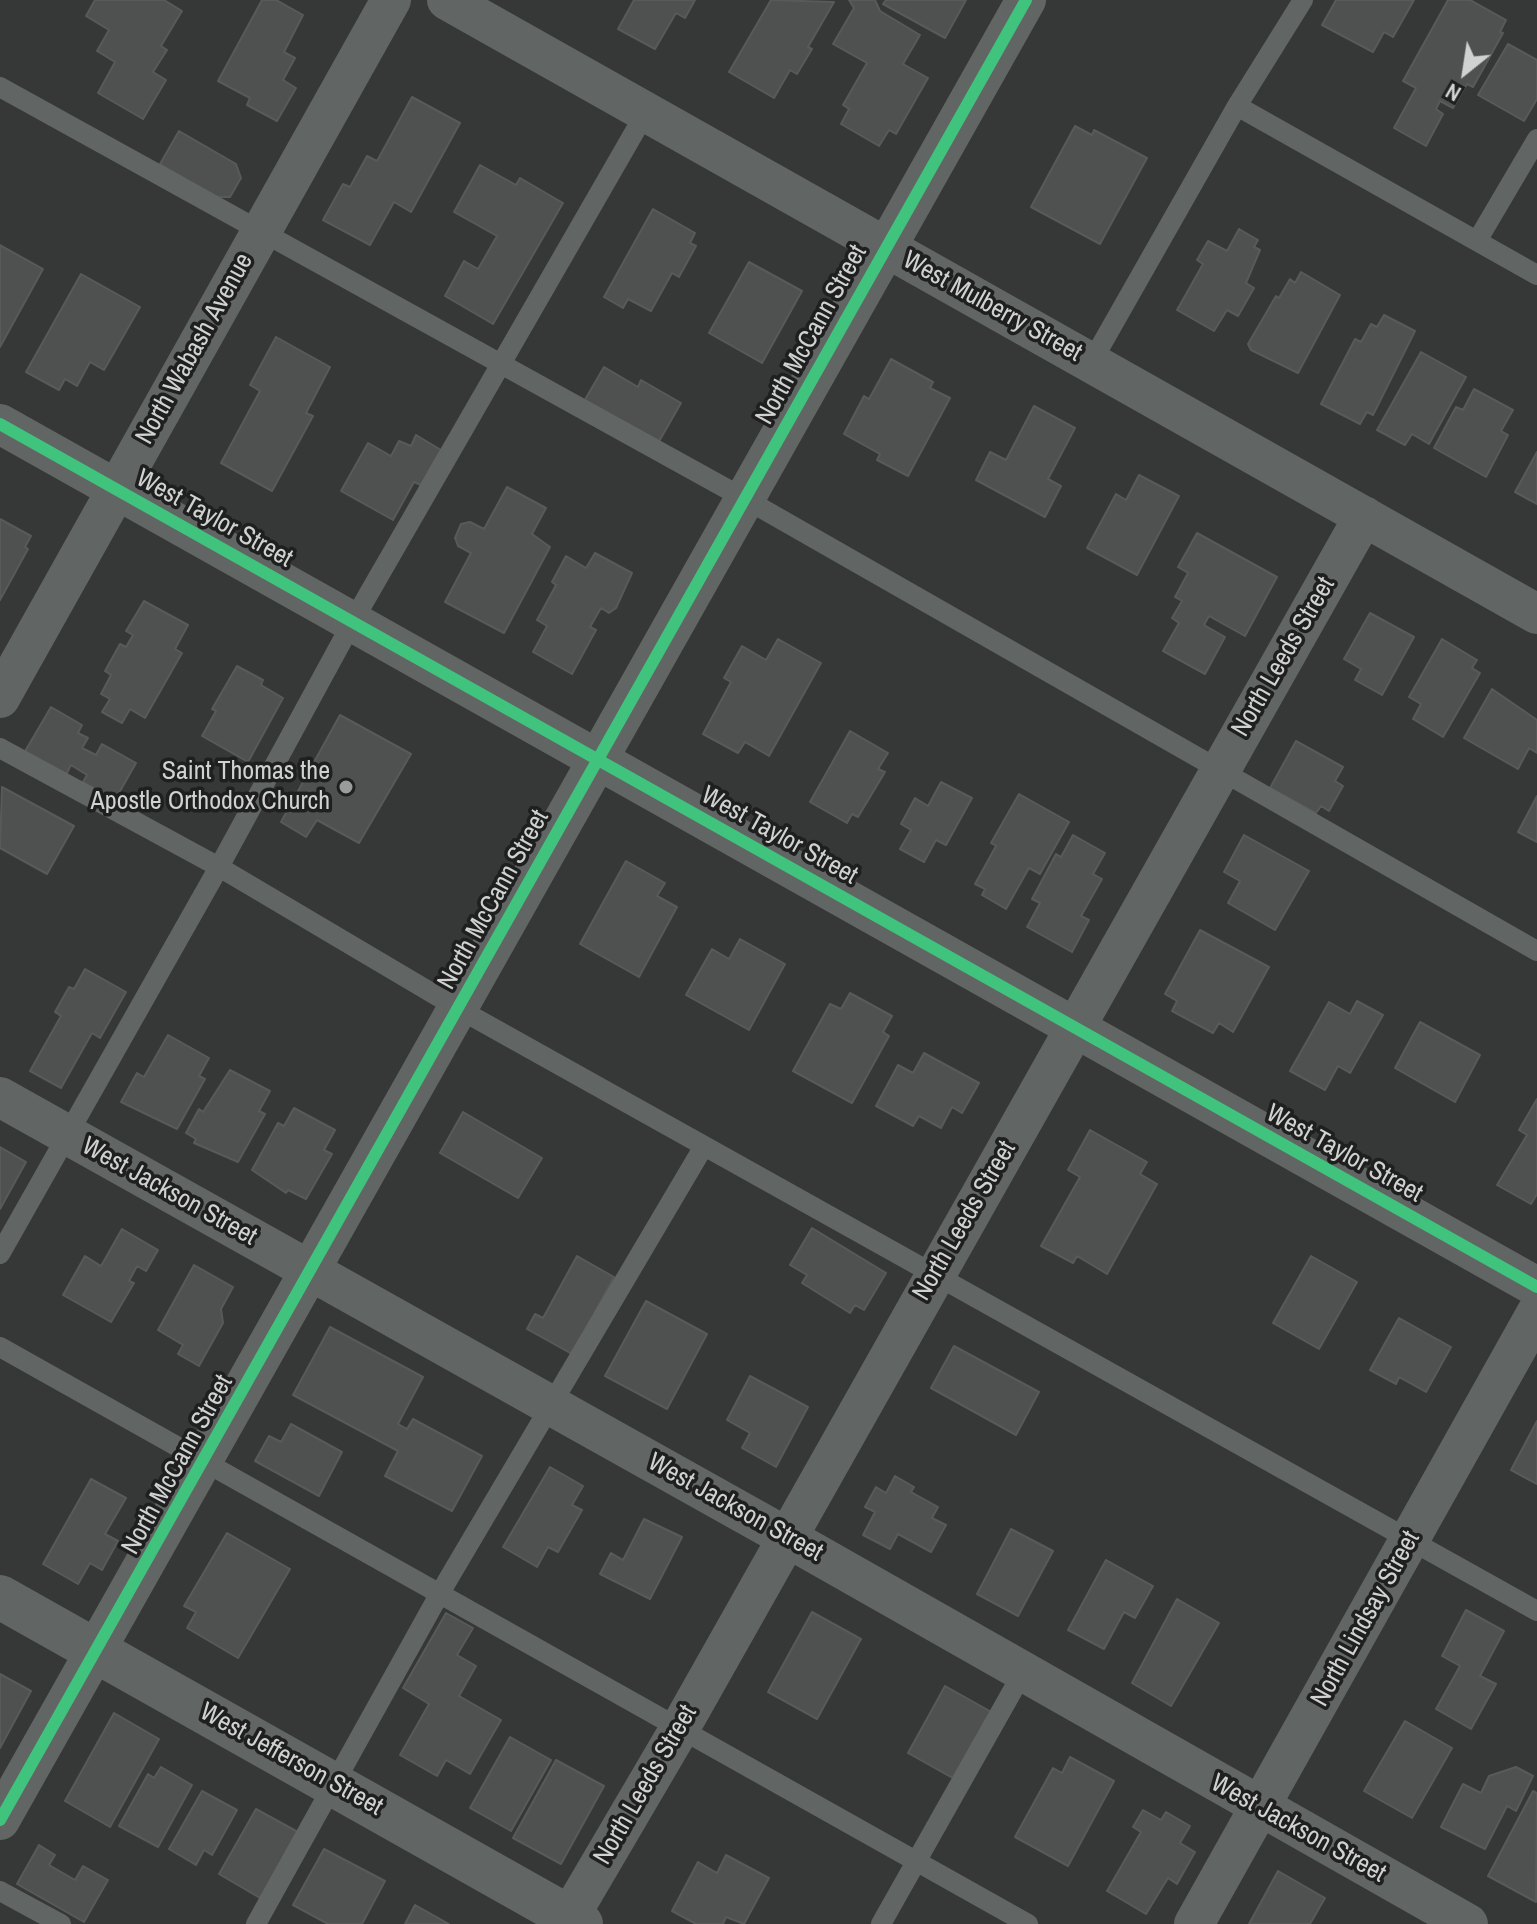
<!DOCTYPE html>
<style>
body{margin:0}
#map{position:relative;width:1537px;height:1924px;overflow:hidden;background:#363737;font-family:"Archivo Narrow",sans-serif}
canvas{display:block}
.north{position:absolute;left:1425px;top:32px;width:80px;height:80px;-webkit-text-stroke:6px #1e1f1e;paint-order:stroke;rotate:210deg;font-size:22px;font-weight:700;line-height:32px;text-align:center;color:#cfd2d0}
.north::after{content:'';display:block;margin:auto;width:28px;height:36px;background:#cfd2d0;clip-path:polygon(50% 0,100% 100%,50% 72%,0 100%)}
</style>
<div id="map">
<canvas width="1537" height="1924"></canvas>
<div class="north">N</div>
</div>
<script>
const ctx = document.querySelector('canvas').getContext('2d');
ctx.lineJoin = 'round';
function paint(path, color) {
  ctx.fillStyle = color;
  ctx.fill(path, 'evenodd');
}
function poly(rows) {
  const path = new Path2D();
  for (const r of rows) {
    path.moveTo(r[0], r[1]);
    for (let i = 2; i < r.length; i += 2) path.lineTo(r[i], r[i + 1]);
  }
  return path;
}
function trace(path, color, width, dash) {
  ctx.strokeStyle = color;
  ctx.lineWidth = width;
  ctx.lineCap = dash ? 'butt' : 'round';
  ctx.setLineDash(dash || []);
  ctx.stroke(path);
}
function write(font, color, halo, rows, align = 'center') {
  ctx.font = font + ' "Archivo Narrow",sans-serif';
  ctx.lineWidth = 7;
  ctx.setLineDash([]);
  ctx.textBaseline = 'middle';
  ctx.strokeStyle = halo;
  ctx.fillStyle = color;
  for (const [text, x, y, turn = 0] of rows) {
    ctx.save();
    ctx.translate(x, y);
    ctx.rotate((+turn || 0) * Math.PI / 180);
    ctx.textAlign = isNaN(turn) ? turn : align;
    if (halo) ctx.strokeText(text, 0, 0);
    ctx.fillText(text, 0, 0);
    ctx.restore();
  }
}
const building = poly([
 [95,0,164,0,182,11,161,46,167,50,153,72,166,80,143,119,98,93,115,62,97,51,109,30,86,16,95,0],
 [262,0,276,0,303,15,284,52,295,58,283,80,296,88,277,121,247,105,250,98,218,81,262,0],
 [634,0,695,0,685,18,676,13,655,49,618,29,634,0],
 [771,0,834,2,808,47,812,49,797,74,790,70,774,98,729,72,771,0],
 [849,0,875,0,880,11,920,35,903,64,928,78,896,134,889,130,879,146,841,124,849,109,843,105,867,63,833,44,854,8,849,0],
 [886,0,966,0,945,38,883,4,886,0],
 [1336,0,1414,0,1393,37,1384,32,1373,52,1322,25,1336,0],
 [1448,0,1470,0,1506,20,1500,32,1503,33,1473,87,1467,84,1453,108,1440,101,1436,109,1443,114,1426,146,1394,128,1416,88,1403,81,1448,0],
 [1508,44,1537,60,1537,99,1524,121,1478,95,1508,44],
 [412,97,460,123,411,212,394,202,370,245,323,220,343,184,350,187,367,156,377,161,412,97],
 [1075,126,1092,135,1094,130,1147,158,1100,244,1031,207,1075,126],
 [179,131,236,164,241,178,230,197,217,197,160,164,179,131],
 [480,165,516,185,520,178,563,203,493,324,445,296,464,261,478,269,497,236,454,212,480,165],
 [653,209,695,233,690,243,696,246,679,277,672,273,651,311,628,299,623,308,604,297,653,209],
 [1239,229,1258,240,1254,247,1260,250,1246,283,1254,288,1238,316,1227,310,1214,331,1177,310,1203,264,1197,260,1208,241,1227,251,1239,229],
 [0,245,43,269,0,347,0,245],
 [749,262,802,291,762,363,709,333,749,262],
 [1301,272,1340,295,1298,373,1251,350,1248,344,1276,296,1279,298,1290,279,1295,283,1301,272],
 [81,274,140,307,104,370,90,362,77,386,65,379,59,390,26,372,81,274],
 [1384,315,1415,331,1373,415,1367,412,1360,424,1321,404,1355,339,1361,342,1371,324,1377,327,1384,315],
 [276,337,330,367,306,413,313,416,272,491,221,463,260,391,250,385,276,337],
 [1421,352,1466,377,1429,444,1412,434,1405,445,1377,430,1421,352],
 [891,359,933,382,930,388,950,398,908,476,877,460,880,454,844,434,864,396,869,399,891,359],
 [604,367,638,387,641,380,681,403,657,445,583,403,604,367],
 [1474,389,1513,410,1501,431,1508,435,1486,477,1434,448,1456,407,1463,410,1474,389],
 [1034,406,1075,428,1048,479,1061,486,1045,517,976,480,990,452,1006,460,1034,406],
 [416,435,441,450,421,485,414,482,393,520,341,491,368,443,391,456,399,441,411,446,416,435],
 [1537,452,1537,504,1515,492,1537,452],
 [1139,475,1179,496,1137,575,1087,548,1116,494,1126,500,1139,475],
 [507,487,546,508,532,534,550,547,504,633,445,602,471,553,458,546,455,538,461,524,470,522,484,529,507,487],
 [0,519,31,536,25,547,28,549,0,600,0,519],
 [1197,533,1277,577,1245,636,1209,616,1204,625,1225,637,1205,674,1163,651,1179,623,1172,618,1182,601,1175,597,1188,573,1178,567,1197,533],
 [595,553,632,573,616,608,609,613,601,608,590,627,596,630,572,674,533,652,547,626,537,620,556,585,552,582,566,556,586,568,595,553],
 [144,601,188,625,175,649,182,653,145,718,130,709,122,723,102,712,110,699,101,694,111,675,105,671,120,644,126,647,133,635,126,631,144,601],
 [1370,613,1414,637,1382,695,1355,680,1361,669,1344,659,1370,613],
 [778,639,821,663,769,756,745,742,738,753,703,734,731,682,724,678,742,646,766,660,778,639],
 [1442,639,1477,660,1472,668,1480,673,1443,737,1413,719,1421,704,1409,697,1442,639],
 [237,666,263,680,261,685,283,698,248,762,202,736,216,711,212,709,237,666],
 [1492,689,1537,720,1537,753,1529,748,1518,769,1464,738,1492,689],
 [51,707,82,725,78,733,88,738,82,748,96,755,102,744,136,763,115,800,83,782,87,775,71,765,65,777,24,753,51,707],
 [340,715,411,754,359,843,317,820,306,837,281,822,340,715],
 [850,731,888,753,878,769,885,772,858,817,852,814,847,823,810,802,850,731],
 [1296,741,1343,767,1335,781,1343,786,1329,811,1321,806,1316,813,1270,788,1296,741],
 [941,782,972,798,946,845,936,840,924,862,900,849,911,830,901,824,915,798,928,806,941,782],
 [2,787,74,826,47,874,0,848,2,787],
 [1019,794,1069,822,1040,874,1029,868,1006,909,982,895,985,889,975,884,996,846,991,843,1019,794],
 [1537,796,1537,842,1518,832,1537,796],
 [1073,835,1105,853,1093,874,1102,879,1081,916,1089,920,1072,952,1027,927,1040,903,1032,899,1056,854,1061,857,1073,835],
 [1244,835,1309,871,1275,930,1228,903,1240,881,1224,872,1244,835],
 [626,861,665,883,657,896,677,907,639,977,580,944,626,861],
 [1200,930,1269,967,1233,1032,1219,1023,1213,1033,1172,1011,1177,1001,1165,994,1200,930],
 [740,939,785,964,749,1030,686,995,712,949,729,959,740,939],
 [85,969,126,992,100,1038,92,1033,61,1088,30,1071,61,1016,55,1012,69,987,74,989,85,969],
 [850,993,892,1016,883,1032,889,1036,852,1103,793,1071,830,1004,841,1009,850,993],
 [1357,1001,1383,1015,1350,1073,1338,1066,1325,1090,1290,1071,1329,1002,1350,1014,1357,1001],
 [1420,1022,1480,1055,1455,1102,1395,1068,1420,1022],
 [168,1035,209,1058,199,1076,205,1079,177,1129,121,1102,137,1073,144,1077,168,1035],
 [924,1053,979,1083,962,1113,952,1107,941,1128,919,1116,913,1126,876,1106,898,1065,913,1073,924,1053],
 [230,1070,270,1091,259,1111,265,1114,238,1162,194,1143,196,1139,186,1133,199,1109,203,1112,230,1070],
 [1537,1099,1537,1194,1531,1204,1497,1185,1527,1135,1519,1130,1537,1099],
 [294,1108,335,1130,324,1150,332,1154,306,1199,288,1190,286,1193,252,1170,278,1123,284,1126,294,1108],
 [463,1112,542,1158,518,1198,440,1153,463,1112],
 [1090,1130,1147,1162,1140,1174,1157,1184,1107,1274,1077,1256,1073,1263,1041,1246,1080,1177,1068,1170,1090,1130],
 [0,1147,26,1162,0,1209,0,1147],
 [812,1228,886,1273,864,1310,855,1305,850,1313,802,1283,807,1275,790,1265,812,1228],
 [122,1229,158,1250,146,1271,137,1266,129,1281,134,1283,111,1322,63,1295,85,1256,101,1266,122,1229],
 [577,1256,614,1277,572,1354,527,1329,535,1314,543,1318,577,1256],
 [1311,1256,1357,1282,1319,1349,1273,1323,1311,1256],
 [194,1265,233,1287,221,1309,223,1323,199,1366,178,1354,183,1345,158,1330,194,1265],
 [646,1301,707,1334,667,1409,605,1376,646,1301],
 [1399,1318,1451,1347,1426,1392,1399,1377,1396,1384,1370,1370,1399,1318],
 [330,1327,423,1377,398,1424,407,1429,413,1419,482,1456,452,1511,385,1476,398,1451,293,1395,330,1327],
 [954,1346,1039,1392,1016,1435,931,1388,954,1346],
 [750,1376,808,1407,776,1467,742,1448,750,1433,727,1420,750,1376],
 [1537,1421,1537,1484,1511,1470,1537,1421],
 [291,1424,342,1452,319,1496,255,1461,269,1436,281,1442,291,1424],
 [550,1467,583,1486,572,1505,582,1510,558,1552,548,1547,537,1567,503,1547,550,1467],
 [895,1476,914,1487,911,1492,938,1507,932,1518,946,1525,931,1552,898,1534,890,1549,863,1535,875,1512,865,1507,876,1487,886,1493,895,1476],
 [91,1479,126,1498,105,1534,118,1541,102,1570,90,1563,78,1584,43,1564,91,1479],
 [644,1519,682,1537,650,1599,600,1574,611,1553,623,1560,644,1519],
 [1011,1529,1053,1551,1018,1616,977,1594,1011,1529],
 [227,1533,290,1569,238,1658,187,1628,196,1612,184,1606,227,1533],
 [1106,1560,1153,1586,1135,1618,1124,1612,1104,1649,1068,1630,1106,1560],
 [1177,1599,1219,1623,1171,1706,1132,1683,1177,1599],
 [1466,1610,1504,1631,1480,1676,1496,1684,1471,1729,1436,1709,1460,1666,1442,1656,1466,1610],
 [812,1612,861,1639,817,1719,768,1692,812,1612],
 [446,1613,473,1628,457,1655,476,1666,459,1696,501,1720,470,1774,446,1760,437,1776,400,1755,429,1704,403,1688,446,1613],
 [0,1674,31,1691,0,1748,0,1674],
 [945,1686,995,1714,958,1781,908,1753,945,1686],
 [114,1713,159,1739,110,1827,65,1801,114,1713],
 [1405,1721,1452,1748,1412,1818,1364,1791,1405,1721],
 [510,1737,551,1760,511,1831,470,1808,510,1737],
 [1070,1757,1114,1781,1068,1866,1015,1837,1053,1768,1062,1773,1070,1757],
 [556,1760,604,1786,561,1864,513,1838,556,1760],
 [161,1767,192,1785,158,1847,119,1826,148,1774,154,1778,161,1767],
 [1516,1767,1533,1776,1516,1811,1507,1806,1485,1849,1441,1827,1463,1784,1481,1793,1489,1776,1516,1767],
 [202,1791,237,1810,212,1855,204,1850,196,1865,169,1849,202,1791],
 [1533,1791,1537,1793,1536,1902,1488,1876,1533,1791],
 [256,1809,298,1832,260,1898,219,1874,256,1809],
 [1143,1810,1161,1820,1166,1812,1190,1826,1180,1843,1195,1852,1177,1884,1168,1878,1146,1914,1107,1891,1141,1832,1133,1827,1143,1810],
 [39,1845,55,1855,49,1865,75,1880,83,1866,108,1880,84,1922,17,1884,39,1845],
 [324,1849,385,1881,362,1924,328,1924,293,1905,324,1849],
 [726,1855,769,1878,744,1924,726,1917,723,1924,696,1924,672,1911,698,1862,717,1873,726,1855],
 [1278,1871,1325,1898,1310,1924,1249,1924,1278,1871],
 [415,1905,449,1924,405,1924,415,1905]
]);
const service = poly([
 [0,87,747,500,1537,951],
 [1237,106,1537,275],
 [1477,241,1537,139],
 [1091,363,1237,106,1303,0],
 [0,748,219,867,459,1009,1537,1611],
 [0,1254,219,867,353,621,646,112],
 [0,1347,1028,1924],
 [0,1891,61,1924],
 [256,1924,440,1593,704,1146],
 [881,1924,1022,1674]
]);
const minor = poly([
 [447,0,1537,614],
 [0,424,1537,1287],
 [0,698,391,0],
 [0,1097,788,1538,1468,1924],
 [0,1820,1026,0],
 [565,1924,680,1728,1364,516],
 [1194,1924,1537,1312]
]);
const tertiary = poly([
 [0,1597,581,1924]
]);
const cycleway = poly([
 [0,424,1537,1287],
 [0,1820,1026,0]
]);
const markers = [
 [346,787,8,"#999c9a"]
];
const streetNames = [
 ["West Mulberry Street",992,307,29],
 ["North McCann Street",812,335,-61],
 ["North Wabash Avenue",195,349,-61],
 ["West Taylor Street",214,519,29],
 ["North Leeds Street",1284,657,-60],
 ["West Taylor Street",779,836,29],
 ["North McCann Street",494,900,-61],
 ["West Taylor Street",1344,1154,29],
 ["West Jackson Street",169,1192,29],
 ["North Leeds Street",965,1221,-60],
 ["North McCann Street",178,1465,-61],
 ["West Jackson Street",735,1508,29],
 ["North Lindsay Street",1366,1619,-61],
 ["West Jefferson Street",291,1760,29],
 ["North Leeds Street",646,1785,-60],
 ["West Jackson Street",1298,1829,29]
];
const poiNames = [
 ["Saint Thomas the",330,772],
 ["Apostle Orthodox Church",330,802]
];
paint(building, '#4f5150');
trace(building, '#585a59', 2);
trace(service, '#616664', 20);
trace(minor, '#616664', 40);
trace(tertiary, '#616664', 44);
trace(cycleway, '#40c37c', 12);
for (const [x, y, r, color] of markers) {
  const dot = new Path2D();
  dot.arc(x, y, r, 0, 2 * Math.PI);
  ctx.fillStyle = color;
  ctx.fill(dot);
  trace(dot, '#1e1f1e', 3);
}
write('26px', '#cfd2d0', '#1e1f1e', streetNames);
write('26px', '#cfd2d0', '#1e1f1e', poiNames, 'right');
</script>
